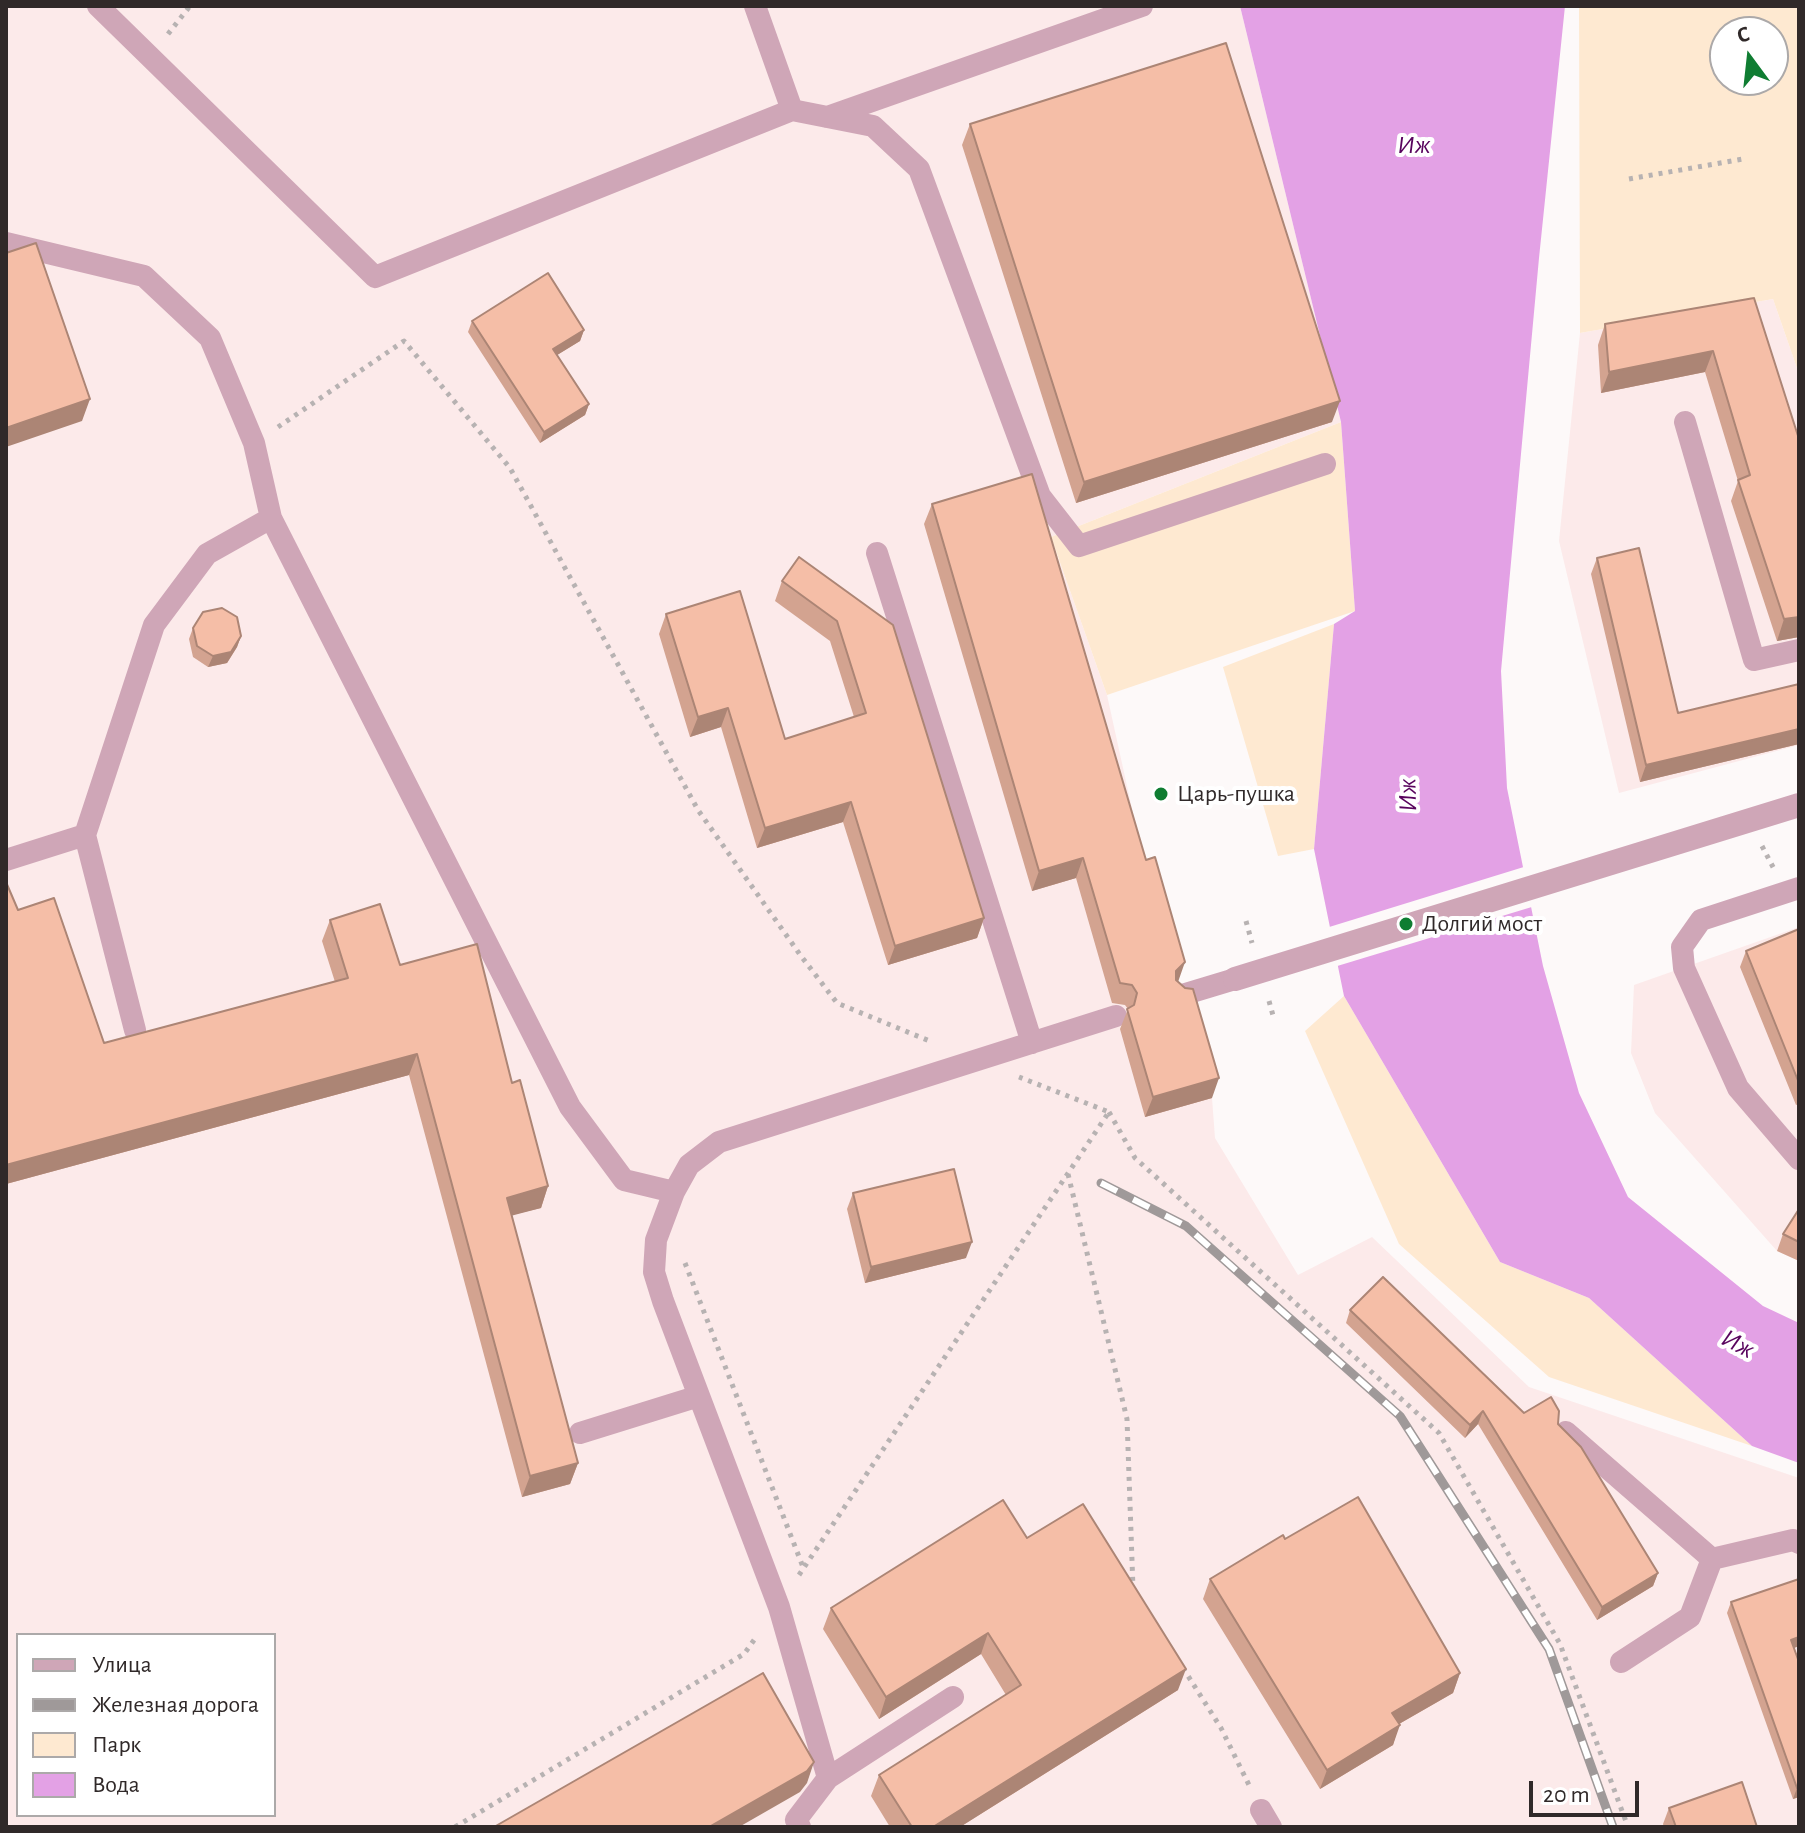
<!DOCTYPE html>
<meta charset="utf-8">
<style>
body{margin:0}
#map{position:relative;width:1805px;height:1833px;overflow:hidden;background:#fdf9f9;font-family:"Alegreya Sans",sans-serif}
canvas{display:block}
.frame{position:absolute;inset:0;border:8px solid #302929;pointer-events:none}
.legend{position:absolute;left:16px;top:1633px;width:260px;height:184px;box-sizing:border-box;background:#fff;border:2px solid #aca9a9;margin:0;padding:10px 14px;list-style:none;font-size:24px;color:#302929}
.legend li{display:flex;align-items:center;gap:16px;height:40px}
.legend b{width:40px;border:2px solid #aca9a9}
.north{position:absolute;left:1709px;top:16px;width:80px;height:80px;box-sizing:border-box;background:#fff;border:2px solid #aca9a9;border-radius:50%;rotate:345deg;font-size:22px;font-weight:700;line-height:32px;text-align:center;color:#302929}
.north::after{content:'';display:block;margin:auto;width:28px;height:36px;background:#0f7d32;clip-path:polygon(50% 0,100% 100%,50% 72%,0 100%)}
.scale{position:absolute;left:1529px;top:1781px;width:110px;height:36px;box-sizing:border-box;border:4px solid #302929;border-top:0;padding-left:10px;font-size:24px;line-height:28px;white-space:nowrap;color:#302929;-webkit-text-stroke:6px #fff;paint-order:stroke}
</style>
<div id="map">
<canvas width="1805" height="1833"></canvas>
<div class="frame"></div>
<ul class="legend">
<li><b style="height:10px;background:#cfa6b7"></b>Улица</li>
<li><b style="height:10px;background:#9f9999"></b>Железная дорога</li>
<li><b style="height:22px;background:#fee9d1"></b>Парк</li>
<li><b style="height:22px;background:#e3a1e5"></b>Вода</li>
</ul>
<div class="north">С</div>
<div class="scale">20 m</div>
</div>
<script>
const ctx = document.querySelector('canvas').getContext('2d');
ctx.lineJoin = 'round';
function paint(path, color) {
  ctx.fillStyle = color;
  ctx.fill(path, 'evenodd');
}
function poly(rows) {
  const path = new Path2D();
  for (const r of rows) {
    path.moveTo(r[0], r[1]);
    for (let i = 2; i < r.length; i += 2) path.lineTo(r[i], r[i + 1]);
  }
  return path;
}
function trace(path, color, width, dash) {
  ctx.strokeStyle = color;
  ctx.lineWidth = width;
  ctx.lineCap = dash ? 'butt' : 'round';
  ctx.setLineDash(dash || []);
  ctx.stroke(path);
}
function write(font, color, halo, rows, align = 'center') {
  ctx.font = font + ' "Alegreya Sans",sans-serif';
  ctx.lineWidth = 8;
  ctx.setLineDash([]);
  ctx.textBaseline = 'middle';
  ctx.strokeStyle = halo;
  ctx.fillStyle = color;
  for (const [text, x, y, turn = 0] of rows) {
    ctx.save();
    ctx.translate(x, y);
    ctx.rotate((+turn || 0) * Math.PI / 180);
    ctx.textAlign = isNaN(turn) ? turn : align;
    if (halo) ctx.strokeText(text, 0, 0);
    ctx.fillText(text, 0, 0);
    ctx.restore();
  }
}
const built = poly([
 [6,6,1240,6,1341,422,1051,537,1107,695,1147,877,1212,1098,1215,1138,1298,1275,1372,1237,1529,1387,1799,1478,1799,1827,6,1827],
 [18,1635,274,1635,274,1815,18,1815],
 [1773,299,1799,374,1799,745,1619,793,1559,541,1580,333],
 [1799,927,1799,1261,1777,1251,1655,1113,1631,1053,1634,985]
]);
const green = poly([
 [1579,6,1799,6,1799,374,1773,299,1580,333],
 [1725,32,1773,32,1773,80,1725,80],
 [1341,422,1355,611,1107,695,1051,537],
 [1334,624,1314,849,1278,856,1223,667],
 [1344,996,1500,1262,1589,1298,1752,1446,1549,1377,1399,1244,1305,1031]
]);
const water = poly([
 [1240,6,1565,6,1539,258,1501,671,1507,788,1543,966,1579,1093,1628,1197,1763,1306,1799,1323,1799,1463,1752,1446,1589,1298,1500,1262,1344,996,1314,849,1334,624,1355,611,1341,422]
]);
const pier = poly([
 [1527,866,1535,906,1334,967,1326,928]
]);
const path = poly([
 [168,34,190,6],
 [1629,179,1743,159],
 [278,427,404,341,510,468,698,810,801,956,837,1003,932,1042],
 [1762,846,1774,869],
 [1246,921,1252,943],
 [1269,1001,1274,1019],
 [1109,1112,1135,1158,1439,1433,1560,1644,1628,1827],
 [1068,1174,1127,1419,1133,1589],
 [685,1263,803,1567],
 [799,1575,1109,1112,1019,1077],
 [1183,1668,1221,1728,1249,1785],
 [455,1827,744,1654,757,1636]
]);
const service = poly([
 [98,6,375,277,792,110,755,6],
 [792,110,873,126,919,169,1040,496,1079,546,1325,464],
 [827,117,1142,6],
 [6,243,144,276,210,338,254,443,271,518],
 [1685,422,1754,660,1799,650],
 [877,553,1032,1043],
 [85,835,135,1030],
 [6,860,85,835,154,625,207,554,271,518,570,1107,624,1180,674,1192],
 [1799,888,1701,920,1682,947,1684,968,1738,1088,1799,1159],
 [1182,995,1235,979],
 [1566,1432,1712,1559,1793,1540,1799,1543],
 [580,1433,699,1396],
 [1621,1662,1690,1617,1712,1559],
 [828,1778,953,1697],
 [1261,1810,1271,1827],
 [800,1827,796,1820,828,1778,779,1607,663,1301,654,1272,656,1240,674,1192,689,1165,719,1142,1116,1016]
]);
const minor = poly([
 [1235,979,1799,805]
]);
const rail = poly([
 [1101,1183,1186,1226,1400,1416,1549,1649,1613,1827]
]);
const wall = poly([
 [970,124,1332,422,1076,503,962,145],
 [1754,298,1799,637,1777,641,1731,501,1738,481,1705,372,1601,393,1598,345,1605,324],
 [472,321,584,330,580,341,557,355,589,404,585,415,540,443,468,332],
 [932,504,1178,982,1212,1098,1145,1117,1120,1029,1128,1009,1125,1005,1112,1003,1076,878,1032,891,924,524],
 [1597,558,1678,713,1799,684,1799,744,1640,782,1591,574],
 [782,581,893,625,984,918,977,938,888,965,843,822,757,848,721,727,690,737,659,634,666,614,785,739,854,717,830,641,775,601],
 [193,628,241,636,237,647,227,663,208,667,193,657,189,639],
 [330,920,400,965,512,1083,548,1186,541,1208,511,1215,578,1463,570,1484,522,1497,409,1075,6,1184,104,1043,335,982,322,941],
 [1799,929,1799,1104,1796,1105,1740,967,1746,951],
 [853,1193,966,1258,865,1283,847,1209],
 [1799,1209,1799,1261,1777,1251,1783,1234],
 [1350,1310,1524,1413,1558,1424,1658,1573,1653,1586,1597,1620,1478,1424,1465,1438,1346,1323],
 [1027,1538,1178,1690,960,1827,890,1827,871,1796,879,1775,1006,1695,981,1654,879,1719,823,1629,831,1608],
 [1285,1539,1460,1673,1453,1693,1399,1724,1393,1745,1320,1789,1203,1599,1210,1579],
 [1731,1602,1794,1648,1799,1797,1793,1799,1727,1613],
 [1669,1808,1757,1827,1664,1827,1663,1824]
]);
const shadedWall = poly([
 [584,330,580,341,549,360,553,349],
 [1713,351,1705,372,1601,393,1609,372],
 [90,399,82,421,6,447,6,428],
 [1340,401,1332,422,1076,503,1084,482],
 [589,404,585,415,540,443,544,432],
 [1799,617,1799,637,1777,641,1784,619],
 [241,636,237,647,227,663,208,667,213,656],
 [728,708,721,727,690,737,698,717],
 [1799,729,1799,744,1640,782,1646,765],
 [851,802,843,822,757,848,765,828],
 [1083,858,1076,878,1032,891,1039,871],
 [984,918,977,938,888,965,895,946],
 [1185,962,1178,982,1169,991,1176,971],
 [417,1054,409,1075,6,1184,6,1165],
 [1219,1078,1212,1098,1145,1117,1153,1097],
 [548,1186,541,1208,499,1219,507,1198],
 [972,1242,966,1258,865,1283,871,1267],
 [1483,1411,1478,1424,1465,1438,1470,1425],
 [578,1463,570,1484,522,1497,530,1476],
 [1658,1573,1653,1586,1597,1620,1602,1607],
 [988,1633,981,1654,879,1719,886,1697],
 [1799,1637,1799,1646,1787,1651,1791,1640],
 [1186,1669,1178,1690,960,1827,933,1827],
 [1460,1673,1453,1693,1385,1732,1392,1713],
 [1400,1725,1393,1745,1320,1789,1327,1770],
 [814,1762,807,1783,800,1792,739,1827,709,1827],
 [1799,1787,1799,1797,1793,1799,1797,1788]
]);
const building = poly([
 [1226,43,1340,401,1084,482,970,124,1226,43],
 [36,243,90,399,6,428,6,253,36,243],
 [548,273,584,330,553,349,589,404,544,432,472,321,548,273],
 [1754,298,1799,439,1799,617,1784,619,1738,480,1750,475,1713,351,1609,372,1605,324,1754,298],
 [1032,474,1146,860,1155,857,1185,962,1176,971,1176,980,1185,988,1193,989,1219,1078,1153,1097,1127,1009,1134,1005,1137,993,1132,985,1120,983,1083,858,1039,871,932,504,1032,474],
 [1639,548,1678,713,1799,684,1799,729,1646,765,1597,558,1639,548],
 [799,557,893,625,984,918,895,946,851,802,765,828,728,708,698,717,666,614,740,591,785,739,866,713,837,621,782,581,799,557],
 [222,608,237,617,241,636,231,652,213,656,197,646,193,628,203,612,222,608],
 [6,882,18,910,54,898,104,1043,348,978,330,920,380,904,400,965,477,944,512,1083,520,1080,548,1186,507,1198,578,1463,530,1476,417,1054,6,1165,6,882],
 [1799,929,1799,1083,1746,951,1799,929],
 [954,1169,972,1242,871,1267,853,1193,954,1169],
 [1799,1209,1799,1242,1783,1234,1799,1209],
 [1383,1277,1524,1413,1551,1397,1559,1411,1558,1424,1581,1447,1658,1573,1602,1607,1483,1411,1470,1425,1350,1310,1383,1277],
 [1358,1497,1460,1673,1392,1713,1400,1725,1327,1770,1210,1579,1283,1535,1285,1539,1358,1497],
 [1003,1500,1027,1538,1083,1504,1186,1669,933,1827,912,1827,879,1775,1021,1685,988,1633,886,1697,831,1608,1003,1500],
 [1799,1579,1799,1637,1791,1640,1799,1662,1799,1787,1797,1788,1731,1602,1799,1579],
 [763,1673,814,1762,807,1771,709,1827,494,1827,763,1673],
 [1742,1782,1757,1827,1676,1827,1669,1808,1742,1782]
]);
const markers = [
 [1161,794,8,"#0f7d32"],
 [1406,924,8,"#0f7d32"]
];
const poiNames = [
 ["Царь-пушка",1177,794],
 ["Долгий мост",1422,924]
];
const waterNames = [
 ["Иж",1414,145],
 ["Иж",1408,795,-92],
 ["Иж",1738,1344,28]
];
paint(built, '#fceaea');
paint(green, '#fee9d1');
paint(water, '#e3a1e5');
paint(pier, '#fdf9f9');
trace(path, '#b7b2b2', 5, [4, 6]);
trace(service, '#cfa6b7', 22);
trace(minor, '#cfa6b7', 24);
trace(rail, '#9f9999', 9);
trace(rail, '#fff', 6, [18]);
paint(wall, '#d3a390');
paint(shadedWall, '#ac8575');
paint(building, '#f5bea7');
trace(building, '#ac8575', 2);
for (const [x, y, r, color] of markers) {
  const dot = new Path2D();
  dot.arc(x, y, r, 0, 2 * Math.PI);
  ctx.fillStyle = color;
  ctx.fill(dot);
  trace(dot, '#fff', 3);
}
write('24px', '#302929', '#fff', poiNames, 'left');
write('italic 26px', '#58045d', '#fff', waterNames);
</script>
